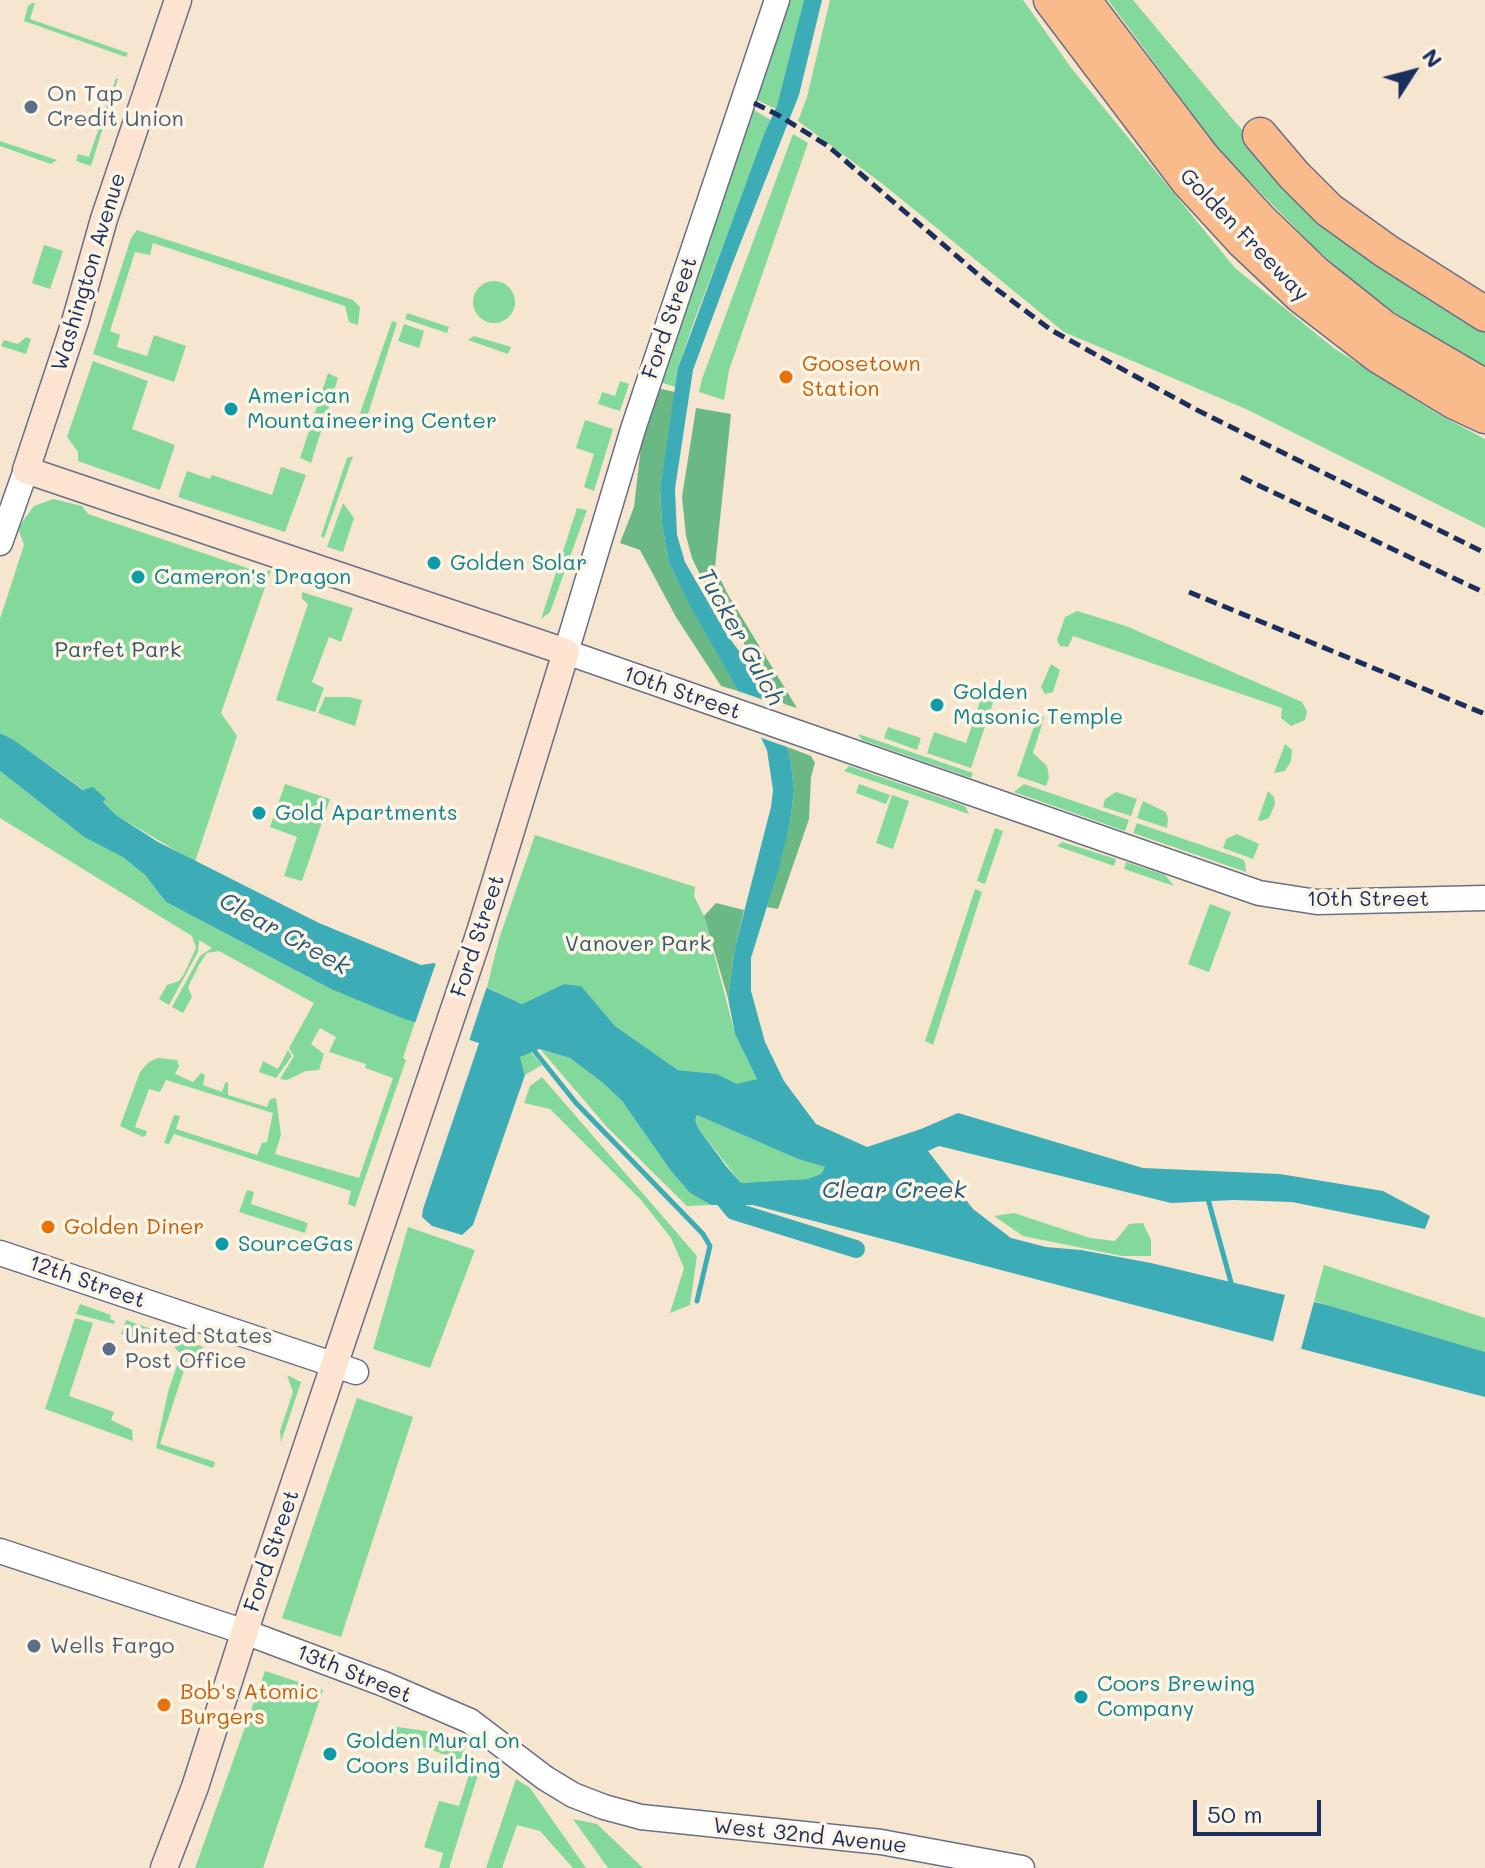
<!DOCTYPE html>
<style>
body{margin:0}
#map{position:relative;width:1485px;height:1868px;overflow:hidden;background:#f7e6cf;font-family:Mali,sans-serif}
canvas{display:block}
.north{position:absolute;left:1373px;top:32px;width:80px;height:80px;-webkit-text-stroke:6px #fcf5e5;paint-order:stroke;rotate:54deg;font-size:22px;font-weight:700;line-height:32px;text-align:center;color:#1b2f5e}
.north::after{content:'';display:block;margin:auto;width:28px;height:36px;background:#1b2f5e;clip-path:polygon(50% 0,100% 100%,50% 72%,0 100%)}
.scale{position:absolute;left:1193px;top:1800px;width:128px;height:36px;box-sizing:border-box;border:4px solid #1b2f5e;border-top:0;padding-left:10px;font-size:24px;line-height:28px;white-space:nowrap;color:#1b2f5e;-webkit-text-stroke:6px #fcf5e5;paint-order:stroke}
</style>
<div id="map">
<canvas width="1485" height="1868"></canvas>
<div class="north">N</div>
<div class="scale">50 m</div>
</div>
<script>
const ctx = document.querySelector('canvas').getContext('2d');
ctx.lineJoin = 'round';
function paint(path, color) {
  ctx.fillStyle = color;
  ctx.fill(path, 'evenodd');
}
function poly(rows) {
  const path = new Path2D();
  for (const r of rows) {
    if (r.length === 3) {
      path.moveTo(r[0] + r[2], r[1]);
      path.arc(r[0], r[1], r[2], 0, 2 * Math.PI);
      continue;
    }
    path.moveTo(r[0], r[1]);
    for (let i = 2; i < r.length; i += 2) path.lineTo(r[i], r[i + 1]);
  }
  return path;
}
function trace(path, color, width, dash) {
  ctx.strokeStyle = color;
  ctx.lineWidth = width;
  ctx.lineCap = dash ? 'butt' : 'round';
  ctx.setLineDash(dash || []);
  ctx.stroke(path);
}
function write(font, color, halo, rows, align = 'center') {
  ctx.font = font + ' Mali,sans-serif';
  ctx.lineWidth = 7;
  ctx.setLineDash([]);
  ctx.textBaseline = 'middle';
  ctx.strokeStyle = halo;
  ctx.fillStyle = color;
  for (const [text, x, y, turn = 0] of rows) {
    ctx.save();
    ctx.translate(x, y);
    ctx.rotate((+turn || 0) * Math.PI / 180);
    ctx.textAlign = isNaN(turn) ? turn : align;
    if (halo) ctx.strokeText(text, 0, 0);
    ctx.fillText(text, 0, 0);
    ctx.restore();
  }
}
const green = poly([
 [785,0,804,0,785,83,776,109,757,100,755,91],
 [830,0,1023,0,1072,69,1235,268,1335,349,1436,413,1485,439,1485,528,1246,409,1064,332,884,185,798,121,807,97],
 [1108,0,1133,0,1236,123,1309,201,1485,321,1485,368,1448,348,1370,296,1314,247,1221,152],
 [32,3,35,3,30,19,128,53,126,57,24,21,28,6],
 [116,78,118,79,91,166,76,161,78,154,89,157],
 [752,109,771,120,693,324,678,368,676,387,659,382],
 [793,134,808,143,729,370,724,400,699,392,702,379],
 [0,141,57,160,51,164,0,146],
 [137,230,353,300,360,307,358,325,349,322,345,306,153,243,150,255,135,252,110,331,120,335,117,347,147,356,154,335,186,346,174,382,93,354,131,238],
 [44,245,63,251,50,289,32,283],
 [494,302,21],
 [407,313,449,327,447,333,405,319],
 [392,321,397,323,366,420,360,413],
 [404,324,424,331,419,348,398,341],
 [474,336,511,347,508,354,468,340],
 [26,337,31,339,26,354,1,346,4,340,18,344],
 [93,361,148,381,132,429,175,445,160,490,78,461,78,452,67,437],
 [328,373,338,378,311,463,300,458],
 [620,381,629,384,620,411,598,404,602,392,615,396],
 [585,420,613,429,594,491,584,487,594,454,576,448],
 [353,456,324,538,321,536,347,458],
 [281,467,306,475,285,532,178,497,187,471,210,479,212,475,272,495],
 [53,499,82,506,88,514,262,573,271,570,221,713,237,736,195,862,116,815,103,802,106,799,84,790,14,740,0,733,0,619,24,545,19,531,20,525,34,506],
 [343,503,354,518,343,552,327,547],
 [577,508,587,510,550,612,541,619],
 [302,592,353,608,341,642,329,637,312,682,324,688,315,712,276,700,308,604,302,599],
 [1077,611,1126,626,1302,702,1307,711,1305,720,1291,726,1281,718,1282,708,1073,636,1068,647,1060,646,1057,640,1065,617],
 [1051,664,1060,670,1053,692,1045,694,1041,687],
 [983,693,995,697,971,768,927,753,934,732,966,743],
 [325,697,349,697,362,700,355,726,318,713],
 [1039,712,1044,718,1033,753,1047,766,1049,777,1046,786,1017,776],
 [888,727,921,738,917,750,884,738],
 [858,734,973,773,971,778,862,740],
 [1285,744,1292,750,1291,761,1285,771,1274,773],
 [849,766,965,806,969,814,844,771],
 [0,771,84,837,123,856,145,875,166,902,333,990,415,1022,403,1058,406,1060,355,1207,348,1204,351,1191,174,1134,169,1144,164,1143,174,1115,180,1116,176,1129,257,1155,262,1143,267,1142,273,1113,166,1080,160,1092,149,1089,135,1127,147,1131,146,1135,143,1137,120,1126,140,1072,149,1062,158,1058,177,1060,179,1066,175,1074,193,1082,201,1073,205,1075,203,1085,222,1092,225,1083,228,1082,228,1095,267,1107,270,1099,276,1098,281,1135,275,1154,359,1178,393,1078,365,1068,366,1064,329,1052,336,1037,320,1028,311,1044,324,1054,319,1070,306,1071,287,1080,280,1079,294,1056,289,1048,314,1003,219,951,207,953,199,965,188,987,192,997,183,1013,172,1007,200,956,212,948,199,940,198,952,169,1005,159,999,167,985,179,981,184,974,196,948,192,936,0,818],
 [285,784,330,799,302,881,284,876,297,837,270,827],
 [859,784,890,795,886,804,856,793],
 [1024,784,1129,820,1125,831,1014,792],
 [1268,791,1274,797,1275,804,1269,818,1261,821,1258,820],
 [1116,792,1137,799,1131,816,1103,807,1105,799],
 [892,795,909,801,893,849,876,843],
 [1143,801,1166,812,1168,819,1167,828,1137,818],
 [1137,823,1242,859,1245,862,1246,872,1133,833],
 [995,828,1003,831,985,884,977,881],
 [1237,834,1259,844,1253,859,1223,848,1226,839],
 [535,835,695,887,694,896,704,916,735,1034,757,1079,737,1085,717,1074,678,1070,615,1026,580,986,564,984,522,1004,487,987,499,939],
 [1062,842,1116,859,1114,866,1057,846],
 [1126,862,1165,875,1174,886,1124,869],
 [975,889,982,892,933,1045,925,1041],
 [1210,904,1231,912,1209,972,1188,964],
 [288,1050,292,1056,276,1078,259,1072,263,1061,278,1069],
 [541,1050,570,1058,603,1083,622,1101,671,1171,690,1193,711,1205,687,1206,607,1127],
 [530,1051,542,1065,525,1075,520,1057],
 [542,1077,697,1256,690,1305,670,1313,684,1268,671,1238,641,1200,550,1109,524,1103,530,1086],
 [697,1115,798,1159,825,1167,821,1174,807,1179,741,1183,698,1128,695,1120],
 [247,1190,254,1192,251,1204,308,1223,305,1233,239,1212],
 [1014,1213,1090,1238,1115,1241,1129,1224,1143,1223,1151,1240,1151,1256,1122,1256,1023,1236,994,1216],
 [408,1227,475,1250,430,1368,373,1349],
 [1324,1265,1485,1318,1485,1352,1314,1301],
 [80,1304,111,1315,110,1319,115,1321,114,1324,76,1314],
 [75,1318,93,1323,69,1396,114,1412,111,1420,132,1430,133,1441,45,1409],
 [126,1320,154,1330,151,1339,146,1342,121,1334],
 [176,1337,203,1347,201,1354,188,1358,160,1444,215,1462,213,1468,156,1448,168,1392,181,1354,174,1347],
 [287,1375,301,1382,281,1442,280,1431,293,1392],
 [357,1398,413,1417,341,1637,282,1618],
 [265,1671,323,1690,263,1868,195,1868],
 [390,1726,433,1732,469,1753,481,1765,449,1868,439,1868,443,1853,424,1847,439,1801,459,1806,472,1765,397,1737],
 [516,1779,530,1788,586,1868,573,1868,540,1831,517,1825,502,1868,486,1868],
 [573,1819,597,1824,643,1868,608,1868]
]);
const forest = poly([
 [657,388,675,392,660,488,662,524,669,563,690,605,738,691,721,686,676,617,640,550,620,543,634,507,643,429],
 [696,408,731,414,715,567,727,593,797,708,784,704,704,583,692,558,686,536,682,497],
 [785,746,811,756,815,763,811,777,809,819,778,909,767,907,790,823,794,790,791,763],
 [716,903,744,910,735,947,728,998,704,916]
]);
const water = poly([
 [804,0,822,0,799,95,733,262,693,370,675,489,677,535,685,562,727,635,760,679,774,704,791,763,794,790,790,823,779,868,751,958,751,991,765,1042,784,1081,816,1124,867,1147,921,1129,958,1113,1143,1168,1280,1174,1383,1191,1430,1216,1425,1229,1292,1202,1234,1200,1171,1203,939,1146,928,1151,973,1209,1011,1238,1046,1247,1081,1250,1151,1263,1327,1305,1485,1352,1485,1397,753,1205,711,1205,690,1193,671,1171,622,1101,603,1083,570,1058,539,1049,520,1057,525,1075,473,1225,462,1235,432,1226,422,1217,423,1209,479,1043,402,1018,333,990,166,902,145,875,123,857,84,837,0,771,0,733,14,740,83,790,93,787,106,799,103,802,116,815,158,842,319,923,421,965,434,963,522,1004,564,984,581,986,615,1026,678,1070,717,1074,737,1084,757,1079,735,1034,728,998,735,947,771,807,773,790,767,750,738,691,690,606,669,563,662,524,660,488,678,368,765,132,777,106],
 [697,1115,798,1159,825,1167,821,1174,807,1179,741,1183,726,1166,698,1128,695,1120]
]);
const pier = poly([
 [738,691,778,705,790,748,756,736,744,711],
 [437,960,488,983,468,1044,414,1026],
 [1286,1291,1315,1298,1301,1349,1273,1342]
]);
const stream = poly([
 [532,1048,576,1103,703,1234,710,1246,697,1301],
 [1208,1199,1232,1286]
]);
const canal = poly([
 [715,1188,734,1211,856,1249]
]);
const tertiary = poly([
 [777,0,634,426,566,652,1259,893,1317,902,1485,898],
 [0,543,26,470],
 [0,1253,356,1372],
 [0,1551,245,1632,384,1684,470,1721,545,1778,573,1795,604,1807,641,1817,881,1842,1022,1868]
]);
const secondary = poly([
 [164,1868,195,1787,251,1612,479,935,566,652,26,470,75,322,104,219,178,0]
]);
const motorway = poly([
 [1051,0,1188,181,1243,241,1300,295,1379,356,1453,401,1485,416],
 [1083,0,1203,158,1260,220,1315,273,1384,328,1485,387],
 [1260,135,1294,175,1329,210,1386,251,1485,314]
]);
const rail = poly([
 [754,103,778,115,828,146,987,282,1051,330,1195,409,1485,553],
 [1241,477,1485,593],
 [1189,592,1485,714]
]);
const markers = [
 [31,107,8,"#5c6f8a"],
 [786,377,8,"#e8710a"],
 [231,409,8,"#0f9aa8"],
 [434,563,8,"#0f9aa8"],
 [138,577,8,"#0f9aa8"],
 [937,705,8,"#0f9aa8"],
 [259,813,8,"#0f9aa8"],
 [48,1227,8,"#e8710a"],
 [222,1244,8,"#0f9aa8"],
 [109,1349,8,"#5c6f8a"],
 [34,1646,8,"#5c6f8a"],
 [1081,1697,8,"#0f9aa8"],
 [164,1705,8,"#e8710a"],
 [330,1754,8,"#0f9aa8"]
];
const serviceNames = [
 ["On Tap",47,94],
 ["Credit Union",47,119],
 ["United States",125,1336],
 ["Post Office",125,1361],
 ["Wells Fargo",50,1646]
];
const streetNames = [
 ["Golden Freeway",1244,235,46],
 ["Washington Avenue",89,272,-73],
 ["Ford Street",670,318,-71],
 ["10th Street",682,693,19],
 ["10th Street",1368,899],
 ["Ford Street",478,936,-72],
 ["12th Street",87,1282,19],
 ["Ford Street",272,1551,-71],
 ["13th Street",354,1674,22],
 ["West 32nd Avenue",810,1836,6]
];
const foodNames = [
 ["Goosetown",802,364],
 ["Station",802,389],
 ["Golden Diner",64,1227],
 ["Bob's Atomic",180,1692],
 ["Burgers",180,1717]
];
const cultureNames = [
 ["American",247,396],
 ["Mountaineering Center",247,421],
 ["Golden Solar",450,563],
 ["Cameron's Dragon",154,577],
 ["Golden",953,692],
 ["Masonic Temple",953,717],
 ["Gold Apartments",275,813],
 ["SourceGas",238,1244],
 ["Coors Brewing",1097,1684],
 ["Company",1097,1709],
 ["Golden Mural on",346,1741],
 ["Coors Building",346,1766]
];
const parkNames = [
 ["Parfet Park",118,650],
 ["Vanover Park",638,944]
];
const waterNames = [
 ["Tucker Gulch",740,637,61],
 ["Clear Creek",284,934,29],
 ["Clear Creek",894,1191]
];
paint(green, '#83d89b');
paint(forest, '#6ab883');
paint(water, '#3cadb6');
paint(pier, '#f7e6cf');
trace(stream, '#3cadb6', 5);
trace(canal, '#3cadb6', 18);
trace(tertiary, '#686f86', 27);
trace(secondary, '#686f86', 29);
trace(motorway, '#686f86', 37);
trace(tertiary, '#fff', 24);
trace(secondary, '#fde4d1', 26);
trace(motorway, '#fabb8c', 34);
trace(rail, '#1b2f5e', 5, [12, 6]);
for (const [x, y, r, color] of markers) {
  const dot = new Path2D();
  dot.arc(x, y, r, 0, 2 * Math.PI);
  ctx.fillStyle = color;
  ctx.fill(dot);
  trace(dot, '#fcf5e5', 3);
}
write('22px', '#4e5e75', '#fcf5e5', serviceNames, 'left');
write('22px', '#1b2f5e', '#fcf5e5', streetNames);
write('22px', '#c56008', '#fcf5e5', foodNames, 'left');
write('22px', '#0d838f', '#fcf5e5', cultureNames, 'left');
write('22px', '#35596d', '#fcf5e5', parkNames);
write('italic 24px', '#275b7d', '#fcf5e5', waterNames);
</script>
